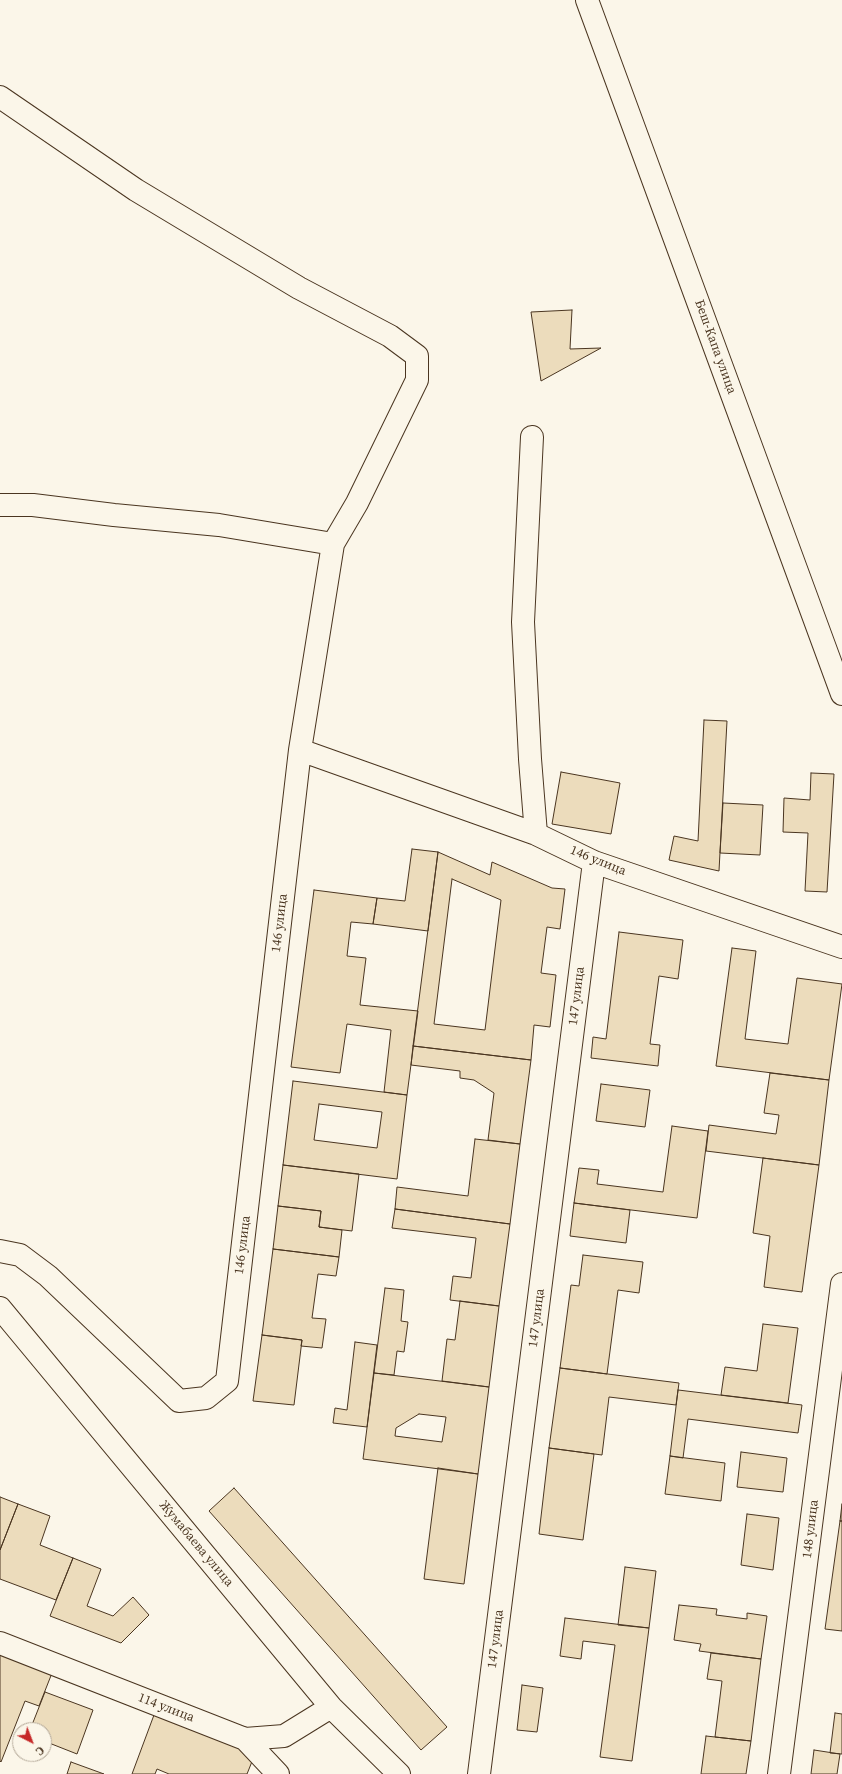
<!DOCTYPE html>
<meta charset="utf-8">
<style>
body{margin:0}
#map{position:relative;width:842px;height:1774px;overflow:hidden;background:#fbf6e9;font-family:"Source Serif 4",serif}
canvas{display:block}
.north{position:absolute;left:12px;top:1722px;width:40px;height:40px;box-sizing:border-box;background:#fbf6e9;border:1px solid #b4a999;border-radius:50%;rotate:138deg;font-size:11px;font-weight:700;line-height:16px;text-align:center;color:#4a3520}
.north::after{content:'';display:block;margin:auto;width:14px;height:18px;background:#c62828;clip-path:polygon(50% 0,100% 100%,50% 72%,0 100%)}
</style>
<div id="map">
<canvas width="842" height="1774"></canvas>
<div class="north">С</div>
</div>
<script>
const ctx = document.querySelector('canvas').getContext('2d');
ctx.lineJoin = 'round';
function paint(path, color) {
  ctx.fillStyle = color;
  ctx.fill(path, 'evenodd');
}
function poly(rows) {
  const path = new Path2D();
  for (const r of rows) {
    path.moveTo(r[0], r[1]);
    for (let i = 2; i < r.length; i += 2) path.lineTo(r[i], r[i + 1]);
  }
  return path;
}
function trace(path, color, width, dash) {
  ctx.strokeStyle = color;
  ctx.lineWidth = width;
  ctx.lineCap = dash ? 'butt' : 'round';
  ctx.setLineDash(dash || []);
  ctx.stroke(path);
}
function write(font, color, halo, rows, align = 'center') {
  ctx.font = font + ' "Source Serif 4",serif';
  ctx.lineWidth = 3;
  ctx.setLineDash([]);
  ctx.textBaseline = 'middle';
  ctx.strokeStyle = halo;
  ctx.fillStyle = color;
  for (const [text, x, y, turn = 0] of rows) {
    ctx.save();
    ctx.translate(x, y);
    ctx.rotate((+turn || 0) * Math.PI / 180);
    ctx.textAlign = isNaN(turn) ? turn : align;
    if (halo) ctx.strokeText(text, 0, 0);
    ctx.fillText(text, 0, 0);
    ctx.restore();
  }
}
const building = poly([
 [572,310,570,349,601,348,541,381,531,312,572,310],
 [704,720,727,721,719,871,669,860,674,836,698,841,704,720],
 [561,772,620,783,611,834,552,824,561,772],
 [811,773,834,774,827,892,805,891,808,833,783,832,784,798,810,800,811,773],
 [723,803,763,805,760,855,720,853,723,803],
 [412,849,438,852,428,931,373,924,377,898,405,901,412,849],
 [438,852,490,875,492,862,552,888,565,889,560,929,547,927,541,973,556,975,550,1027,534,1025,531,1060,413,1046,438,852],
 [452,879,501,900,485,1030,434,1024,452,879],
 [314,890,377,898,373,924,351,922,347,956,366,958,360,1005,418,1011,407,1095,384,1092,391,1030,347,1024,340,1073,291,1067,314,890],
 [619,932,683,940,678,979,659,976,650,1044,660,1045,658,1066,591,1058,593,1037,606,1039,619,932],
 [732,948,756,951,745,1039,788,1044,797,978,842,984,829,1080,716,1066,732,948],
 [413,1046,531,1060,520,1144,488,1140,494,1093,474,1080,460,1078,460,1071,411,1065,413,1046],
 [770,1073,829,1080,819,1165,706,1151,709,1125,776,1134,779,1115,764,1113,770,1073],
 [293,1081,407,1095,397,1179,283,1165,293,1081],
 [319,1104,382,1112,377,1148,314,1140,319,1104],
 [601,1084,650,1090,645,1127,596,1121,601,1084],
 [672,1126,708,1131,697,1218,574,1203,579,1168,599,1170,597,1184,663,1192,672,1126],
 [475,1139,520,1144,510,1224,395,1209,397,1187,468,1196,475,1139],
 [763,1158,819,1165,802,1292,764,1287,770,1236,753,1233,763,1158],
 [283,1165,359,1174,352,1231,319,1227,321,1211,278,1206,283,1165],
 [574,1203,630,1210,626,1243,570,1236,574,1203],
 [278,1206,321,1211,319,1227,342,1230,339,1257,273,1249,278,1206],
 [395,1209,510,1224,499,1306,450,1300,453,1276,471,1278,476,1238,392,1228,395,1209],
 [273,1249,339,1257,336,1276,318,1274,312,1318,326,1319,322,1348,301,1346,302,1340,262,1335,273,1249],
 [583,1255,643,1262,639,1293,618,1290,607,1374,560,1368,571,1285,579,1286,583,1255],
 [385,1288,404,1290,401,1321,408,1322,404,1352,397,1351,394,1375,374,1373,385,1288],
 [460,1301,499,1306,489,1387,442,1381,447,1339,455,1340,460,1301],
 [763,1324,798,1328,788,1403,721,1395,725,1367,757,1371,763,1324],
 [262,1335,302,1340,294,1405,253,1401,262,1335],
 [355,1342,377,1345,367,1427,333,1423,335,1408,347,1410,355,1342],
 [560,1368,679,1383,676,1405,609,1397,602,1455,549,1448,560,1368],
 [374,1373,489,1387,478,1474,363,1459,374,1373],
 [419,1414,446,1417,442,1442,395,1436,396,1428,419,1414],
 [678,1390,802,1405,798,1433,688,1419,683,1458,670,1456,678,1390],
 [549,1448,594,1454,583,1540,539,1534,549,1448],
 [741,1452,787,1458,783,1492,737,1487,741,1452],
 [670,1456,725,1463,721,1501,665,1494,670,1456],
 [438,1468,478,1474,464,1584,424,1579,438,1468],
 [234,1488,447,1727,421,1750,209,1511,234,1488],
 [0,1497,18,1504,0,1550,0,1497],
 [18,1504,50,1516,40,1545,73,1558,56,1600,0,1579,0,1550,18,1504],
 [842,1504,842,1521,840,1521,842,1504],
 [747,1514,779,1518,773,1570,741,1565,747,1514],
 [840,1521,842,1521,842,1631,825,1629,840,1521],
 [73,1558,101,1569,87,1606,113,1616,133,1597,149,1615,121,1643,50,1616,73,1558],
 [625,1567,656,1571,649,1628,618,1625,625,1567],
 [679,1605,717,1609,716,1615,747,1619,747,1613,767,1616,761,1659,699,1651,701,1644,674,1640,679,1605],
 [565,1618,649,1628,632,1761,600,1757,615,1645,583,1641,581,1659,560,1656,565,1618],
 [0,1653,52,1673,39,1706,25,1701,1,1762,0,1761,0,1653],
 [711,1653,761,1659,751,1741,715,1737,722,1681,707,1679,711,1653],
 [522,1685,543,1688,537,1732,517,1730,522,1685],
 [45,1692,93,1710,77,1754,44,1741,44,1730,30,1730,45,1692],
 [835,1713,842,1714,842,1754,830,1753,835,1713],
 [154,1715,255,1754,247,1774,169,1774,157,1769,155,1774,132,1774,154,1715],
 [706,1736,751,1741,746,1774,701,1774,706,1736],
 [814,1750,840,1754,837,1774,811,1774,814,1750],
 [71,1762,104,1774,67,1774,71,1762]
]);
const minor = poly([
 [587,0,842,694],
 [0,97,136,190,299,288,390,336,417,356,417,380,357,503,333,544,300,750],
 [532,437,523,622,530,759,536,834],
 [0,505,33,505,114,515,219,525,333,544],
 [0,1251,20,1255,48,1276,179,1401,206,1398,227,1381,300,750,536,834,594,862,842,947],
 [0,1308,331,1707,399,1774],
 [0,1643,245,1739,284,1736,331,1707],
 [245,1739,278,1774],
 [479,1774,594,862],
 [779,1774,842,1284]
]);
const streetNames = [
 ["Беш-Капа улица",715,347,70],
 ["146 улица",598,861,22],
 ["146 улица",280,923,-83],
 ["147 улица",577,996,-83],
 ["146 улица",243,1245,-83],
 ["147 улица",537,1318,-83],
 ["148 улица",811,1529,-83],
 ["Жумабаева улица",196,1544,50],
 ["147 улица",496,1639,-83],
 ["114 улица",166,1708,21]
];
paint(building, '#ecdcbc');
trace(building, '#4a3520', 1);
trace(minor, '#4a3520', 24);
trace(minor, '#fbf6e9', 22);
write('13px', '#4a3520', '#fbf6e9', streetNames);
</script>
